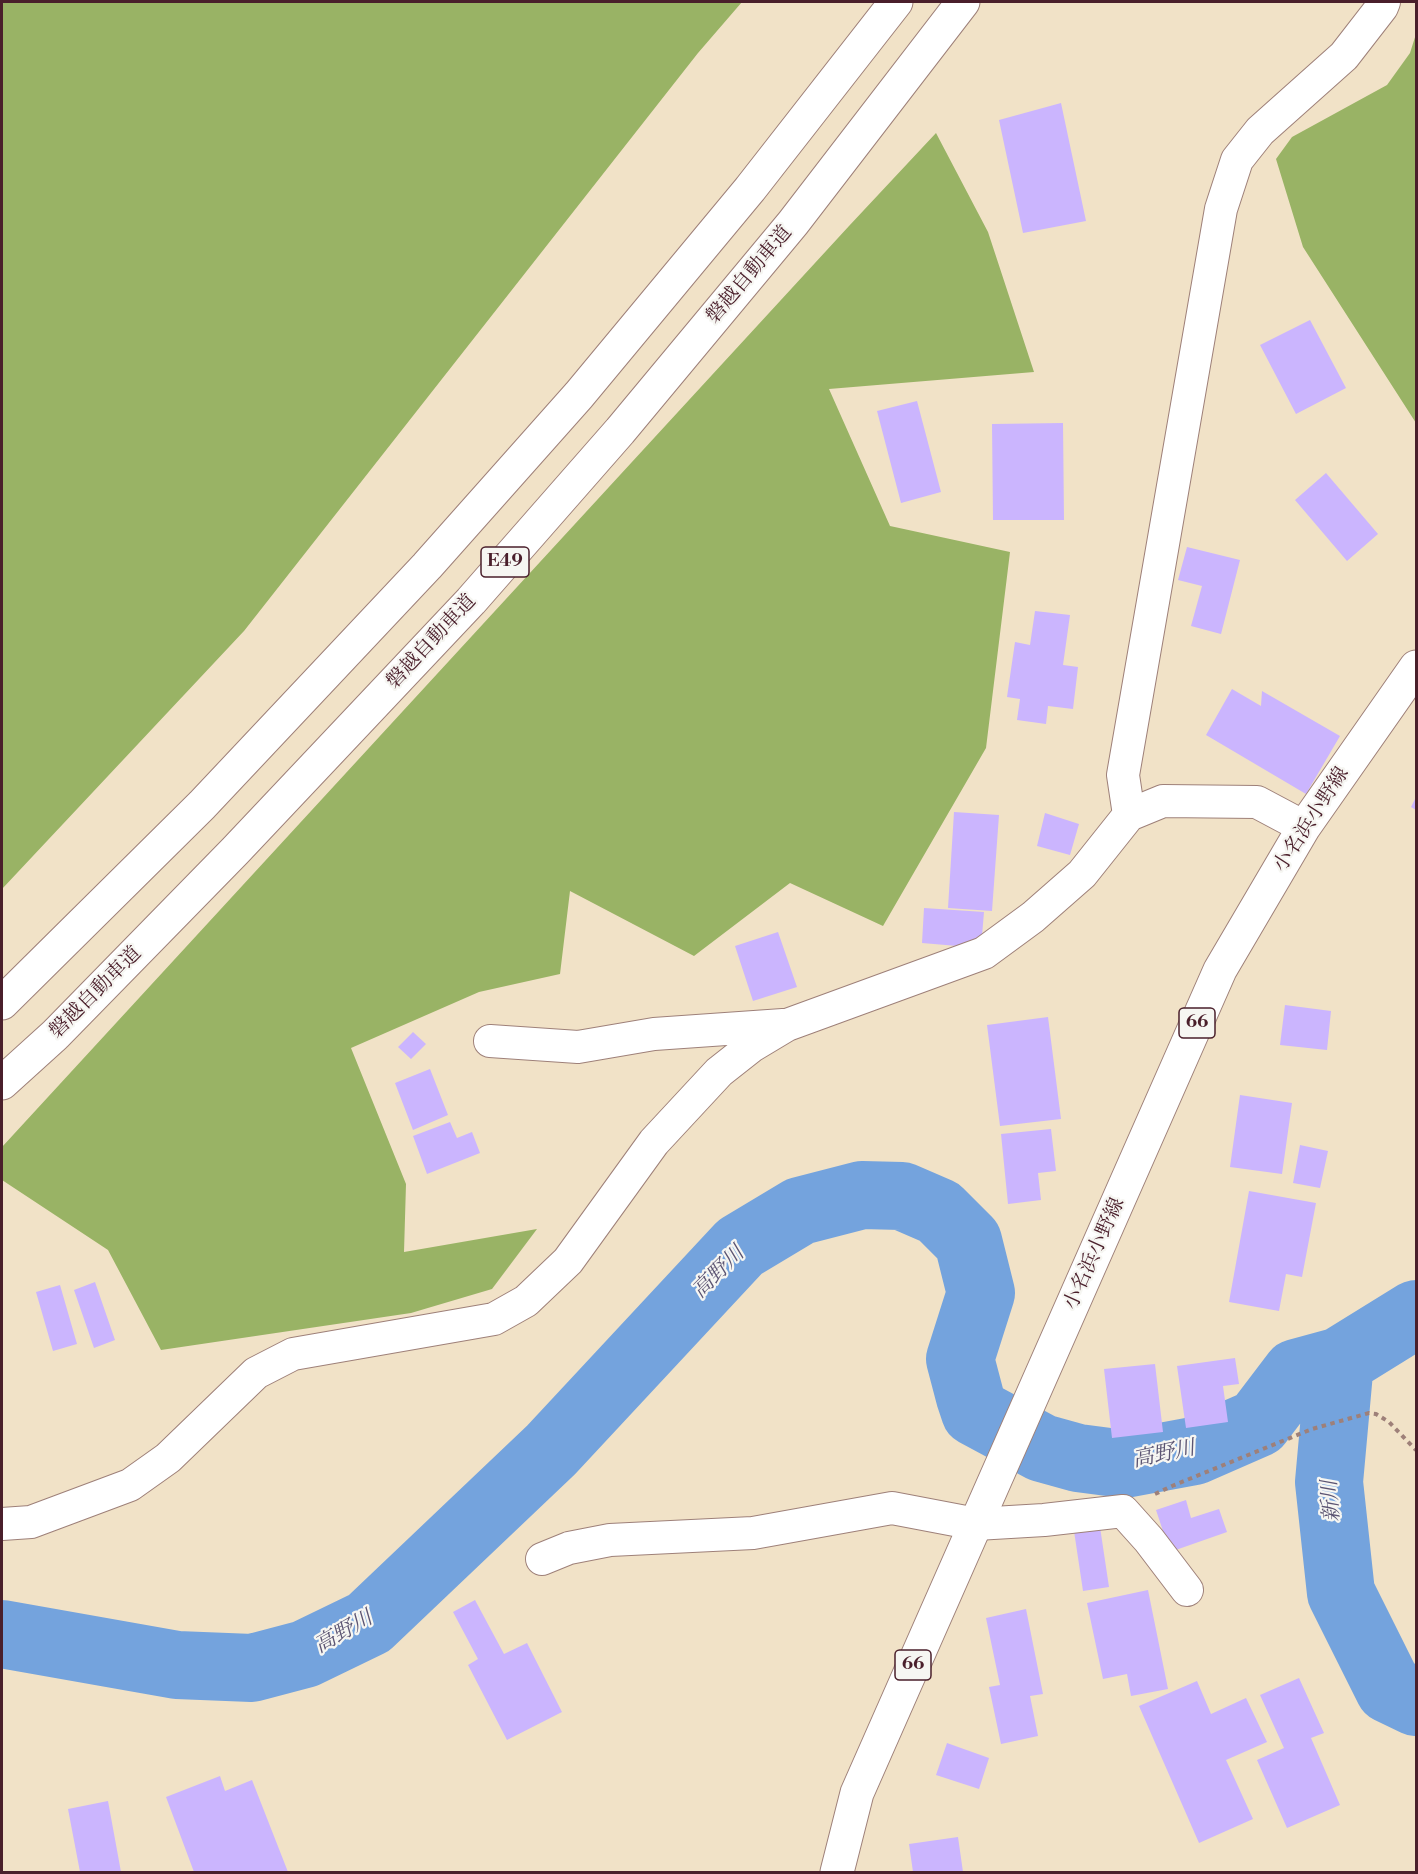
<!DOCTYPE html>
<meta charset="utf-8">
<style>
body{margin:0}
#map{position:relative;width:1418px;height:1874px;overflow:hidden;background:#f1e2c7;font-family:"Libre Bodoni",serif}
canvas{display:block}
.frame{position:absolute;inset:0;border:3px solid #4a1f2b;pointer-events:none}
</style>
<div id="map">
<canvas width="1418" height="1874"></canvas>
<div class="frame"></div>
</div>
<script>
const ctx = document.querySelector('canvas').getContext('2d');
ctx.lineJoin = 'round';
function paint(path, color) {
  ctx.fillStyle = color;
  ctx.fill(path, 'evenodd');
}
function poly(rows) {
  const path = new Path2D();
  for (const r of rows) {
    path.moveTo(r[0], r[1]);
    for (let i = 2; i < r.length; i += 2) path.lineTo(r[i], r[i + 1]);
  }
  return path;
}
function trace(path, color, width, dash) {
  ctx.strokeStyle = color;
  ctx.lineWidth = width;
  ctx.lineCap = dash ? 'butt' : 'round';
  ctx.setLineDash(dash || []);
  ctx.stroke(path);
}
function write(font, color, halo, rows, align = 'center') {
  ctx.font = font + ' "Libre Bodoni","Noto Serif JP",serif';
  ctx.lineWidth = 4.5;
  ctx.setLineDash([]);
  ctx.textBaseline = 'middle';
  ctx.strokeStyle = halo;
  ctx.fillStyle = color;
  for (const [text, x, y, turn = 0] of rows) {
    ctx.save();
    ctx.translate(x, y);
    ctx.rotate((+turn || 0) * Math.PI / 180);
    ctx.textAlign = isNaN(turn) ? turn : align;
    if (halo) ctx.strokeText(text, 0, 0);
    ctx.fillText(text, 0, 0);
    ctx.restore();
  }
}
const forest = poly([
 [2,2,742,2,698,53,244,631,2,889],
 [1416,34,1416,423,1303,247,1276,159,1292,137,1387,85,1410,53],
 [936,133,988,232,1034,372,829,389,890,526,1010,552,986,748,883,926,790,883,694,956,570,891,560,974,479,992,351,1048,406,1184,404,1252,537,1229,492,1289,411,1313,161,1350,108,1250,2,1180,2,1147,849,226]
]);
const river = poly([
 [1340,1361,1329,1482,1341,1593,1389,1689,1416,1702],
 [2,1634,177,1665,252,1668,305,1654,369,1623,551,1450,740,1247,800,1211,862,1195,902,1196,939,1212,968,1241,981,1293,960,1359,970,1397,975,1412,1042,1448,1078,1458,1124,1464,1194,1451,1258,1423,1296,1373,1340,1361,1416,1314]
]);
const building = poly([
 [1061,103,1086,221,1023,233,999,120],
 [1310,320,1346,388,1296,414,1260,345],
 [917,401,941,492,901,503,877,411],
 [1063,423,1064,520,993,520,992,424],
 [1326,473,1378,534,1347,561,1295,500],
 [1187,547,1240,560,1221,634,1191,626,1202,586,1178,580],
 [1035,611,1070,615,1063,665,1078,667,1073,709,1048,706,1046,724,1017,720,1020,699,1007,697,1015,642,1030,645],
 [1232,689,1261,706,1262,691,1340,736,1306,794,1206,735],
 [1416,797,1416,810,1411,807],
 [954,812,999,815,992,911,948,908],
 [1045,813,1079,824,1070,855,1037,846],
 [924,908,984,912,981,948,922,943],
 [778,932,797,987,753,1001,735,946],
 [1285,1005,1331,1011,1327,1050,1280,1045],
 [1048,1017,1061,1119,1000,1126,987,1025],
 [413,1032,426,1044,411,1059,398,1047],
 [430,1069,448,1115,413,1130,395,1083],
 [1240,1095,1292,1103,1282,1174,1230,1167],
 [450,1122,457,1138,472,1132,480,1153,427,1174,413,1136],
 [1051,1129,1056,1171,1038,1173,1041,1200,1008,1204,1001,1134],
 [1300,1145,1328,1151,1320,1188,1293,1183],
 [1249,1191,1316,1203,1302,1277,1286,1274,1279,1311,1229,1302],
 [95,1282,115,1340,94,1348,74,1290],
 [60,1285,77,1344,53,1351,36,1292],
 [1235,1358,1239,1384,1223,1386,1228,1422,1186,1428,1177,1366],
 [1155,1364,1163,1432,1112,1438,1104,1369],
 [1186,1500,1191,1518,1219,1509,1227,1532,1170,1552,1156,1510],
 [1100,1527,1109,1587,1083,1591,1074,1531],
 [1148,1590,1168,1689,1131,1696,1127,1674,1103,1679,1087,1603],
 [475,1600,504,1654,527,1643,562,1712,507,1740,468,1665,478,1659,453,1612],
 [1026,1609,1043,1694,1030,1696,1038,1736,1001,1744,989,1687,1000,1685,986,1618],
 [1299,1678,1324,1733,1311,1738,1340,1805,1287,1828,1257,1760,1284,1748,1260,1695],
 [1197,1681,1211,1714,1246,1698,1267,1742,1226,1760,1253,1819,1199,1843,1139,1706],
 [947,1743,989,1758,979,1789,936,1775],
 [220,1776,225,1791,252,1780,288,1872,194,1872,166,1797],
 [108,1801,121,1872,80,1872,68,1809],
 [958,1837,963,1872,913,1872,909,1844]
]);
const path = poly([
 [1155,1494,1172,1486,1312,1429,1369,1413,1376,1414,1389,1422,1416,1450]
]);
const minor = poly([
 [1129,815,1123,775,1221,209,1237,160,1260,131,1344,56,1382,7,1384,2],
 [490,1041,578,1047,654,1034,783,1025],
 [2,1524,31,1522,130,1485,168,1458,256,1373,293,1354,494,1319,526,1301,568,1261,654,1142,719,1072,752,1046,787,1025,984,953,1033,917,1082,874,1129,815,1163,801,1257,802,1304,827],
 [542,1559,569,1548,610,1540,753,1533,892,1508,976,1524,1044,1520,1123,1511,1149,1540,1187,1590]
]);
const primary = poly([
 [837,1872,857,1793,1220,970,1304,827,1416,667]
]);
const motorway = poly([
 [2,1003,202,805,427,566,579,395,750,189,896,2],
 [2,1083,55,1035,235,851,471,601,620,431,793,223,963,2]
]);
const shields = [
 [505,562,48],
 [1197,1023,36],
 [913,1665,36]
];
const shieldNames = [
 ["E49",505,562],
 ["66",1197,1023],
 ["66",913,1665]
];
const streetNames = [
 ["磐越自動車道",750,275,-50],
 ["磐越自動車道",432,642,-47],
 ["小名浜小野線",1312,820,-57],
 ["磐越自動車道",96,993,-45],
 ["小名浜小野線",1095,1254,-66]
];
const waterNames = [
 ["高野川",719,1273,-45],
 ["高野川",1164,1455,-12],
 ["新川",1332,1501,-94],
 ["高野川",344,1633,-30]
];
paint(forest, '#99b365');
trace(river, '#74a3dd', 68);
paint(building, '#cbb5fe');
trace(minor, '#9e8079', 34);
trace(primary, '#9e8079', 35);
trace(motorway, '#9e8079', 35);
trace(path, '#9e8079', 4, [4.5, 4.5]);
trace(minor, '#fff', 32);
trace(primary, '#fff', 33);
trace(motorway, '#fff', 33);
for (const [x, y, w] of shields) {
  const box = new Path2D();
  box.roundRect(x - w / 2, y - 15, w, 30, 4.5);
  ctx.fillStyle = '#f6f6f2';
  ctx.fill(box);
  trace(box, '#4a1f2b', 1.5);
}
write('bold 18px', '#4a1f2b', null, shieldNames);
write('20px', '#4a1f2b', '#f6f6f2', streetNames);
write('italic 21px', '#5b5472', '#f6f6f2', waterNames);
</script>
